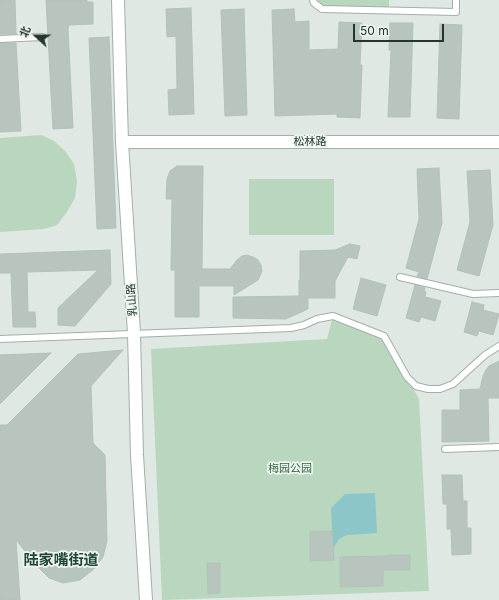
<!DOCTYPE html>
<meta charset="utf-8">
<style>
body{margin:0}
#map{position:relative;width:499px;height:600px;overflow:hidden;background:#dfe8e3;font-family:Inter,"Noto Sans SC",sans-serif}
canvas{display:block}
.north{position:absolute;left:16px;top:16px;width:40px;height:40px;-webkit-text-stroke:3px #eef5f1;paint-order:stroke;rotate:291deg;font-size:11px;font-weight:700;line-height:16px;text-align:center;color:#22362e}
.north::after{content:'';display:block;margin:auto;width:14px;height:18px;background:#22362e;clip-path:polygon(50% 0,100% 100%,50% 72%,0 100%)}
.scale{position:absolute;left:353px;top:24px;width:91px;height:18px;box-sizing:border-box;border:2px solid #22362e;border-top:0;padding-left:5px;font-size:12px;line-height:14px;white-space:nowrap;color:#22362e;-webkit-text-stroke:3px #eef5f1;paint-order:stroke}
</style>
<div id="map">
<canvas width="499" height="600"></canvas>
<div class="north">北</div>
<div class="scale">50 m</div>
</div>
<script>
const ctx = document.querySelector('canvas').getContext('2d');
ctx.lineJoin = 'round';
function paint(path, color) {
  ctx.fillStyle = color;
  ctx.fill(path, 'evenodd');
}
function poly(rows) {
  const path = new Path2D();
  for (const r of rows) {
    path.moveTo(r[0], r[1]);
    for (let i = 2; i < r.length; i += 2) path.lineTo(r[i], r[i + 1]);
  }
  return path;
}
function trace(path, color, width, dash) {
  ctx.strokeStyle = color;
  ctx.lineWidth = width;
  ctx.lineCap = dash ? 'butt' : 'round';
  ctx.setLineDash(dash || []);
  ctx.stroke(path);
}
function write(font, color, halo, rows, align = 'center') {
  ctx.font = font + ' Inter,"Noto Sans SC",sans-serif';
  ctx.lineWidth = 3.5;
  ctx.setLineDash([]);
  ctx.textBaseline = 'middle';
  ctx.strokeStyle = halo;
  ctx.fillStyle = color;
  for (const [text, x, y, turn = 0] of rows) {
    ctx.save();
    ctx.translate(x, y);
    ctx.rotate((+turn || 0) * Math.PI / 180);
    ctx.textAlign = isNaN(turn) ? turn : align;
    if (halo) ctx.strokeText(text, 0, 0);
    ctx.fillText(text, 0, 0);
    ctx.restore();
  }
}
const green = poly([
 [313,0,389,0,389,10,322,9],
 [41,135,54,141,65,151,74,164,77,181,75,198,67,212,57,225,44,229,0,232,0,138],
 [249,179,334,179,334,235,249,235],
 [333,316,384,336,419,399,429,591,162,600,151,349,327,339]
]);
const water = poly([
 [375,493,377,533,347,535,339,539,333,549,331,508,345,494]
]);
const building = poly([
 [0,0,15,0,16,34,0,34,0,0],
 [46,0,87,0,87,2,93,2,93,24,69,25,68,29,73,128,53,129,46,0],
 [191,8,194,114,169,115,168,90,177,89,176,36,167,37,166,9,191,8],
 [244,9,247,115,225,116,221,10,244,9],
 [294,9,295,22,309,21,309,50,338,49,339,22,362,23,360,65,362,65,360,118,337,117,337,114,275,116,272,10,294,9],
 [390,23,413,23,410,117,388,117,391,50,389,50,390,23],
 [440,24,462,25,459,119,437,118,440,24],
 [109,37,116,228,97,229,89,38,109,37],
 [0,43,16,43,21,131,0,132,0,43],
 [177,166,203,166,202,269,230,269,237,260,242,256,247,255,253,257,258,260,261,265,262,271,258,280,234,295,234,286,199,286,199,317,175,317,175,270,171,270,172,199,166,199,167,179,170,171,177,166],
 [439,168,442,223,427,279,417,276,419,272,406,268,419,219,417,169,439,168],
 [490,170,493,225,479,276,457,270,470,222,467,171,490,170],
 [350,244,360,246,357,259,348,257,335,281,335,298,308,298,308,309,286,319,233,318,233,297,299,296,299,280,300,280,300,251,335,250,350,244],
 [110,250,111,284,75,326,58,325,58,308,98,270,27,272,28,312,35,312,36,327,13,327,11,273,0,273,0,254,110,250],
 [361,278,386,285,377,316,353,309,361,278],
 [415,285,425,288,424,291,426,292,425,297,441,301,435,321,421,317,419,322,406,318,415,285],
 [472,302,484,305,483,310,499,314,493,335,479,331,477,336,464,332,472,302],
 [123,350,91,386,93,443,105,455,107,541,103,557,94,569,80,580,63,583,49,578,39,568,16,540,20,600,0,600,0,425,7,425,78,354,123,350],
 [51,353,0,404,0,355,51,353],
 [499,361,499,398,488,398,489,441,442,442,442,410,460,410,460,390,480,389,483,376,486,370,489,366,499,361],
 [442,475,462,475,463,501,467,501,467,528,471,528,471,554,452,555,451,529,447,529,447,504,443,504,442,475],
 [332,531,334,560,310,561,310,532,332,531],
 [388,555,410,555,410,570,383,570,383,586,340,587,340,557,388,556,388,555],
 [207,563,220,563,220,593,208,594,207,563]
]);
const service = poly([
 [313,0,314,3,322,9,456,12,456,0],
 [0,39,42,37],
 [400,277,473,294,499,293],
 [0,339,291,328,304,325,317,319,333,316,384,336,407,377,416,386,428,389,440,389,453,384,485,355,499,346],
 [445,449,499,447]
]);
const minor = poly([
 [118,0,122,142,134,333,137,455,146,600],
 [122,142,499,142]
]);
const streetNames = [
 ["松林路",310,142],
 ["乳山路",132,300,-94]
];
const parkNames = [
 ["梅园公园",290,469]
];
const districtNames = [
 ["陆家嘴街道",61,560]
];
paint(green, '#b9d7be');
paint(water, '#8cc6c8');
paint(building, '#b7c5be');
trace(building, '#b2c1b9', 1);
trace(service, '#a3afa9', 8);
trace(minor, '#a3afa9', 14);
trace(service, '#fff', 6);
trace(minor, '#fff', 12);
write('11px', '#22362e', '#eef5f1', streetNames);
write('11px', '#31683f', '#eef5f1', parkNames);
write('bold 15px', '#204638', '#eef5f1', districtNames);
</script>
